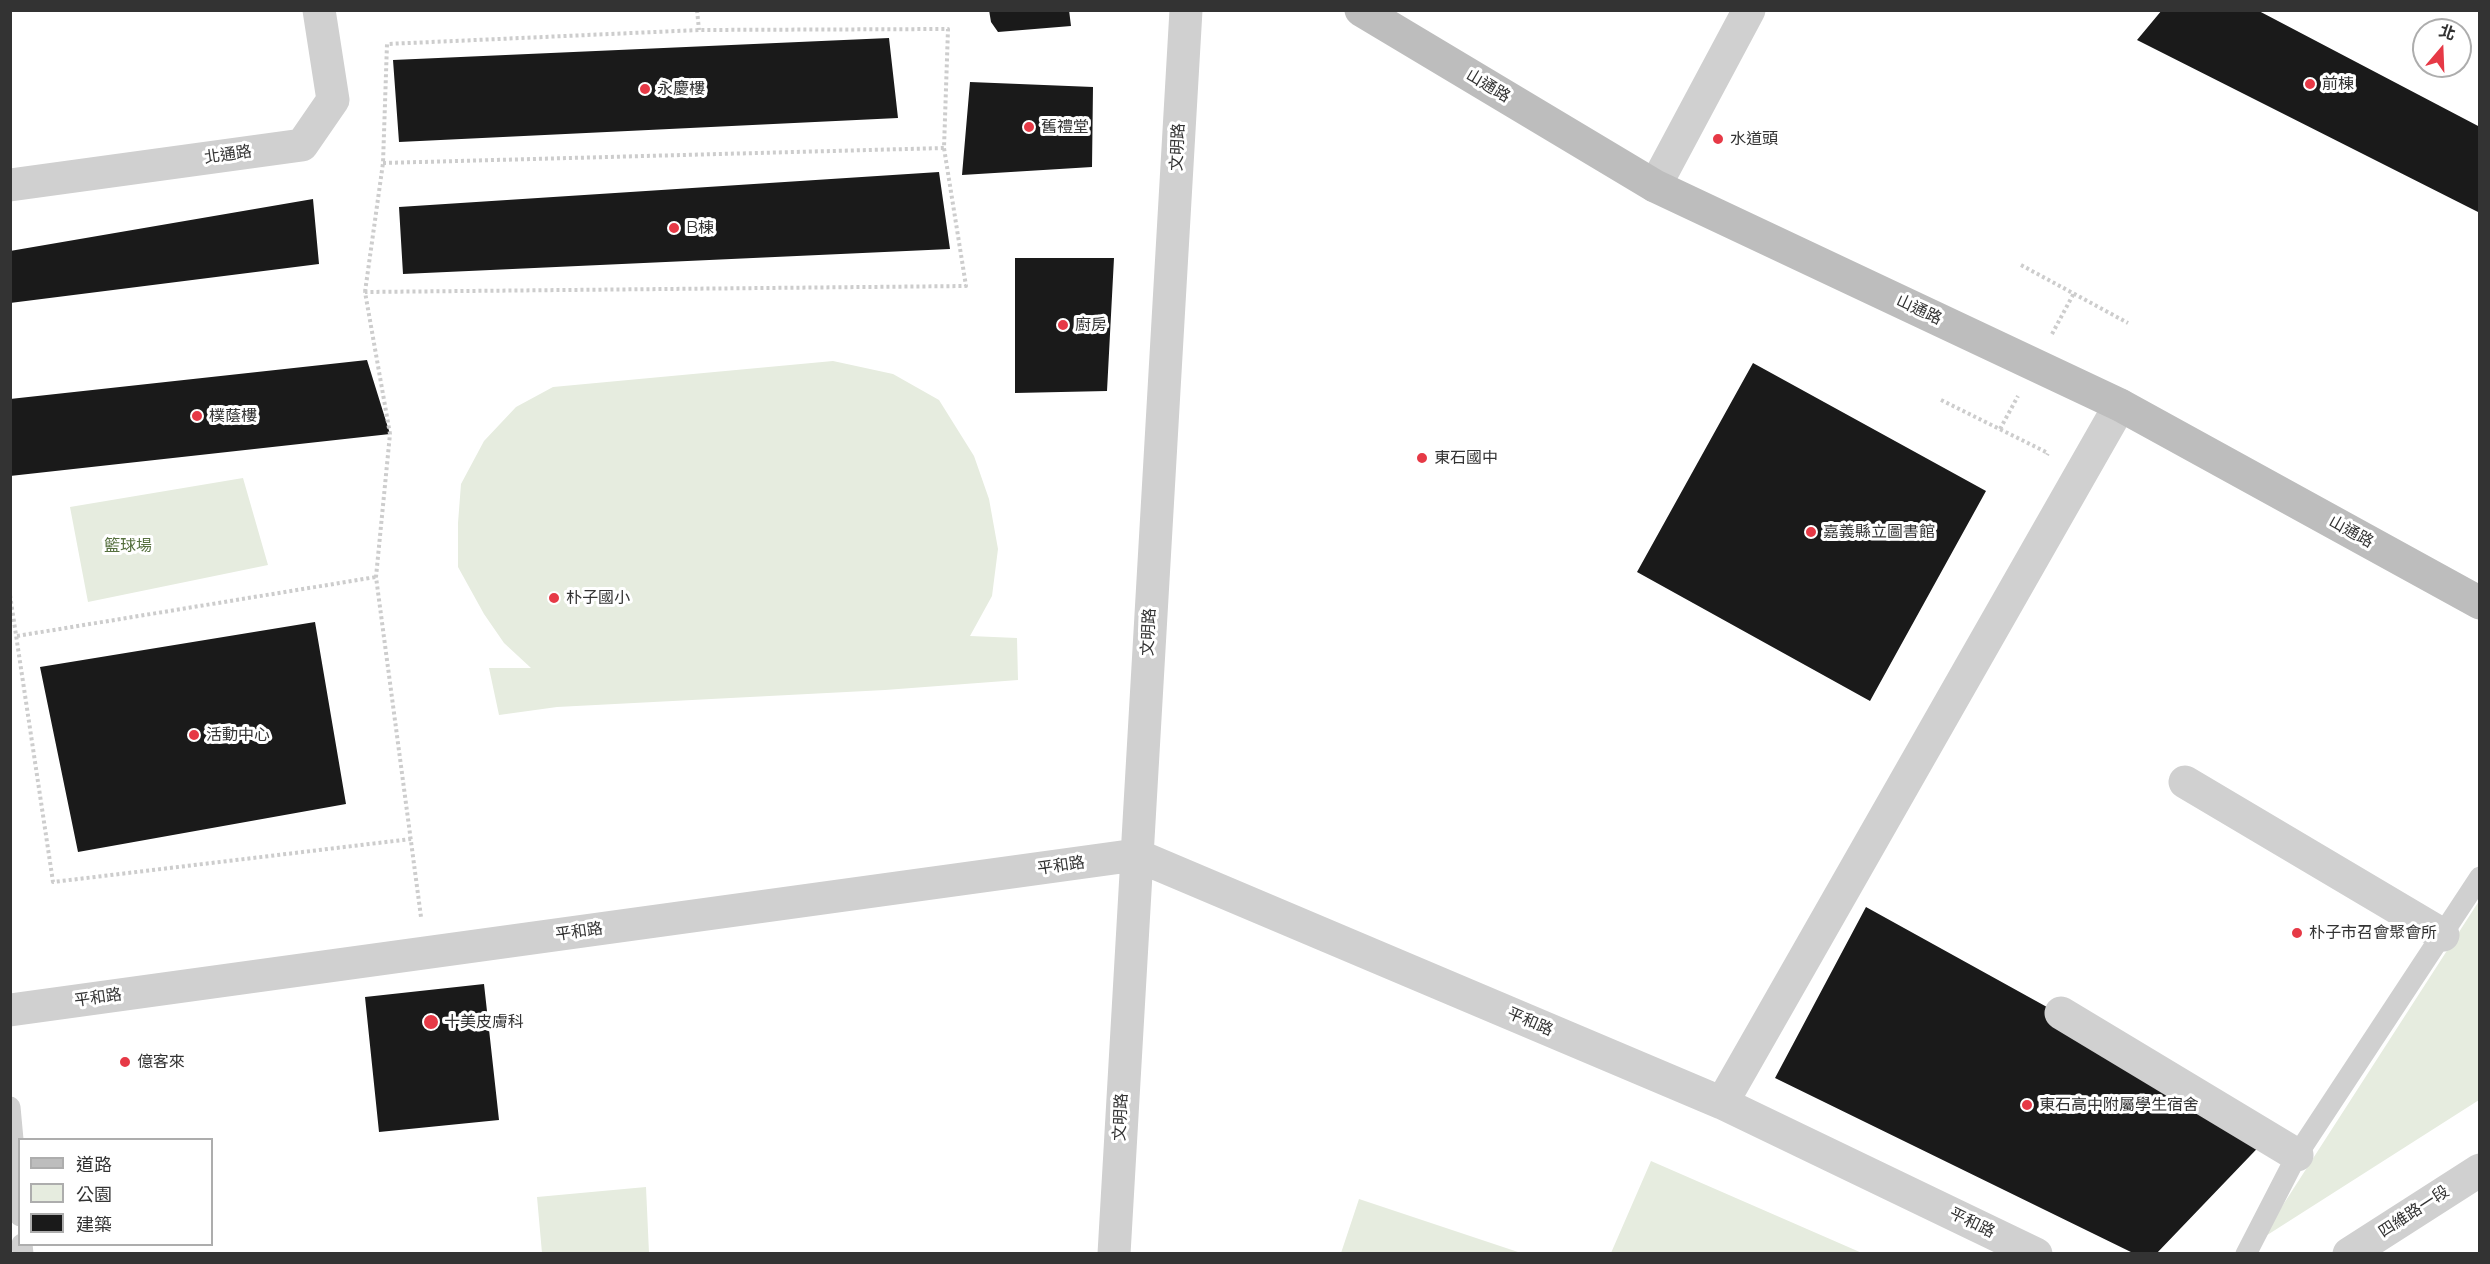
<!DOCTYPE html>
<meta charset="utf-8">
<style>
body{margin:0}
#map{position:relative;width:2490px;height:1264px;overflow:hidden;background:#fff;font-family:Montserrat,"Noto Sans TC",sans-serif}
canvas{display:block}
.frame{position:absolute;inset:0;border:12px solid #333;pointer-events:none}
.legend{position:absolute;left:18px;top:1138px;width:195px;height:108px;box-sizing:border-box;background:#fff;border:2px solid #adadad;margin:0;padding:8px 10px;list-style:none;font-size:18px;color:#333}
.legend li{display:flex;align-items:center;gap:12px;height:30px}
.legend b{width:30px;border:2px solid #adadad}
.north{position:absolute;left:2412px;top:18px;width:60px;height:60px;box-sizing:border-box;background:#fff;border:2px solid #adadad;border-radius:50%;rotate:19deg;font-size:16px;font-weight:700;line-height:24px;text-align:center;color:#333}
.north::after{content:'';display:block;margin:auto;width:21px;height:27px;background:#e63946;clip-path:polygon(50% 0,100% 100%,50% 72%,0 100%)}
</style>
<div id="map">
<canvas width="2490" height="1264"></canvas>
<div class="frame"></div>
<ul class="legend">
<li><b style="height:8px;background:#bdbdbd"></b>道路</li>
<li><b style="height:16px;background:#e6ecdf"></b>公園</li>
<li><b style="height:16px;background:#1a1a1a"></b>建築</li>
</ul>
<div class="north">北</div>
</div>
<script>
const ctx = document.querySelector('canvas').getContext('2d');
ctx.lineJoin = 'round';
function paint(path, color) {
  ctx.fillStyle = color;
  ctx.fill(path, 'evenodd');
}
function poly(rows) {
  const path = new Path2D();
  for (const r of rows) {
    path.moveTo(r[0], r[1]);
    for (let i = 2; i < r.length; i += 2) path.lineTo(r[i], r[i + 1]);
  }
  return path;
}
function trace(path, color, width, dash) {
  ctx.strokeStyle = color;
  ctx.lineWidth = width;
  ctx.lineCap = dash ? 'butt' : 'round';
  ctx.setLineDash(dash || []);
  ctx.stroke(path);
}
function write(font, color, halo, rows, align = 'center') {
  ctx.font = font + ' Montserrat,"Noto Sans TC",sans-serif';
  ctx.lineWidth = 6;
  ctx.setLineDash([]);
  ctx.textBaseline = 'middle';
  ctx.strokeStyle = halo;
  ctx.fillStyle = color;
  for (const [text, x, y, turn = 0] of rows) {
    ctx.save();
    ctx.translate(x, y);
    ctx.rotate((+turn || 0) * Math.PI / 180);
    ctx.textAlign = isNaN(turn) ? turn : align;
    if (halo) ctx.strokeText(text, 0, 0);
    ctx.fillText(text, 0, 0);
    ctx.restore();
  }
}
const green = poly([
 [833,361,893,374,939,400,974,456,989,499,998,549,992,596,970,636,1017,638,1018,680,885,690,557,707,499,715,489,668,531,668,504,643,484,614,458,567,458,523,461,484,484,441,516,407,553,387],
 [243,478,268,565,88,602,70,507],
 [2479,901,2479,1100,2261,1239],
 [1651,1161,1862,1253,1611,1253],
 [646,1187,649,1253,542,1253,537,1197],
 [1359,1199,1521,1253,1341,1253]
]);
const building = poly([
 [989,10,1069,10,1071,26,998,32,991,22],
 [2162,10,2257,10,2480,127,2480,213,2137,40],
 [889,38,898,118,399,142,393,60],
 [970,82,1093,87,1092,167,962,175],
 [939,172,950,249,403,274,399,207],
 [313,199,319,264,10,303,10,251],
 [1015,258,1114,258,1107,391,1015,393],
 [367,360,390,434,10,476,10,399],
 [1753,363,1986,491,1870,701,1637,572],
 [315,622,346,804,78,852,40,667],
 [1866,907,2273,1132,2156,1254,2135,1254,1775,1078],
 [484,984,499,1120,379,1132,365,997]
]);
const path = poly([
 [697,10,699,30],
 [383,163,944,148],
 [2021,265,2128,323],
 [365,292,383,163,387,44,699,30,948,29,944,148,966,286,365,292,390,434,376,577,421,917],
 [2052,334,2074,293],
 [1941,400,2048,453,2047,455],
 [2000,429,2018,396],
 [10,595,53,882,411,839],
 [17,636,376,577]
]);
const service = poly([
 [10,1107,20,1216],
 [22,1244,23,1254],
 [2246,1254,2297,1155,2480,877]
]);
const minor = poly([
 [10,185,302,145,333,100,319,10],
 [1655,186,1749,10],
 [2185,782,2443,935],
 [10,1010,1136,855,1722,1103,2036,1254],
 [2061,1013,2297,1155],
 [1722,1103,2120,405],
 [1114,1254,1186,10]
]);
const tertiary = poly([
 [2349,1254,2480,1170]
]);
const secondary = poly([
 [1361,10,1655,186,2120,405,2480,603]
]);
const markers = [
 [2310,84,6,"#e63946"],
 [645,89,6,"#e63946"],
 [1029,127,6,"#e63946"],
 [1718,139,6,"#e63946"],
 [674,228,6,"#e63946"],
 [1063,325,6,"#e63946"],
 [197,416,6,"#e63946"],
 [1422,458,6,"#e63946"],
 [1811,532,6,"#e63946"],
 [554,598,6,"#e63946"],
 [194,735,6,"#e63946"],
 [2297,933,6,"#e63946"],
 [431,1022,8,"#e63946"],
 [125,1062,6,"#e63946"],
 [2027,1105,6,"#e63946"]
];
const poiNames = [
 ["前棟",2322,84],
 ["永慶樓",657,89],
 ["舊禮堂",1041,127],
 ["水道頭",1730,139],
 ["B棟",686,228],
 ["廚房",1075,325],
 ["樸蔭樓",209,416],
 ["東石國中",1434,458],
 ["嘉義縣立圖書館",1823,532],
 ["朴子國小",566,598],
 ["活動中心",206,735],
 ["朴子市召會聚會所",2309,933],
 ["十美皮膚科",444,1022],
 ["億客來",137,1062],
 ["東石高中附屬學生宿舍",2039,1105]
];
const streetNames = [
 ["山通路",1488,86,31],
 ["文明路",1178,147,-87],
 ["北通路",228,155,-8],
 ["山通路",1919,310,25],
 ["山通路",2351,532,29],
 ["文明路",1149,632,-87],
 ["平和路",1061,866,-8],
 ["平和路",579,932,-8],
 ["平和路",98,998,-8],
 ["平和路",1530,1022,23],
 ["文明路",1121,1117,-87],
 ["四維路一段",2414,1212,-33],
 ["平和路",1972,1223,26]
];
const parkNames = [
 ["籃球場",128,546]
];
paint(green, '#e6ecdf');
paint(building, '#1a1a1a');
trace(path, '#cdcdcd', 4, [3, 3]);
trace(service, '#d0d0d0', 21);
trace(minor, '#d0d0d0', 33);
trace(tertiary, '#d0d0d0', 33);
trace(secondary, '#bdbdbd', 33);
for (const [x, y, r, color] of markers) {
  const dot = new Path2D();
  dot.arc(x, y, r, 0, 2 * Math.PI);
  ctx.fillStyle = color;
  ctx.fill(dot);
  trace(dot, '#fff', 2);
}
write('16px', '#333', '#fff', poiNames, 'left');
write('16px', '#333', '#fff', streetNames);
write('16px', '#56703f', '#fff', parkNames);
</script>
